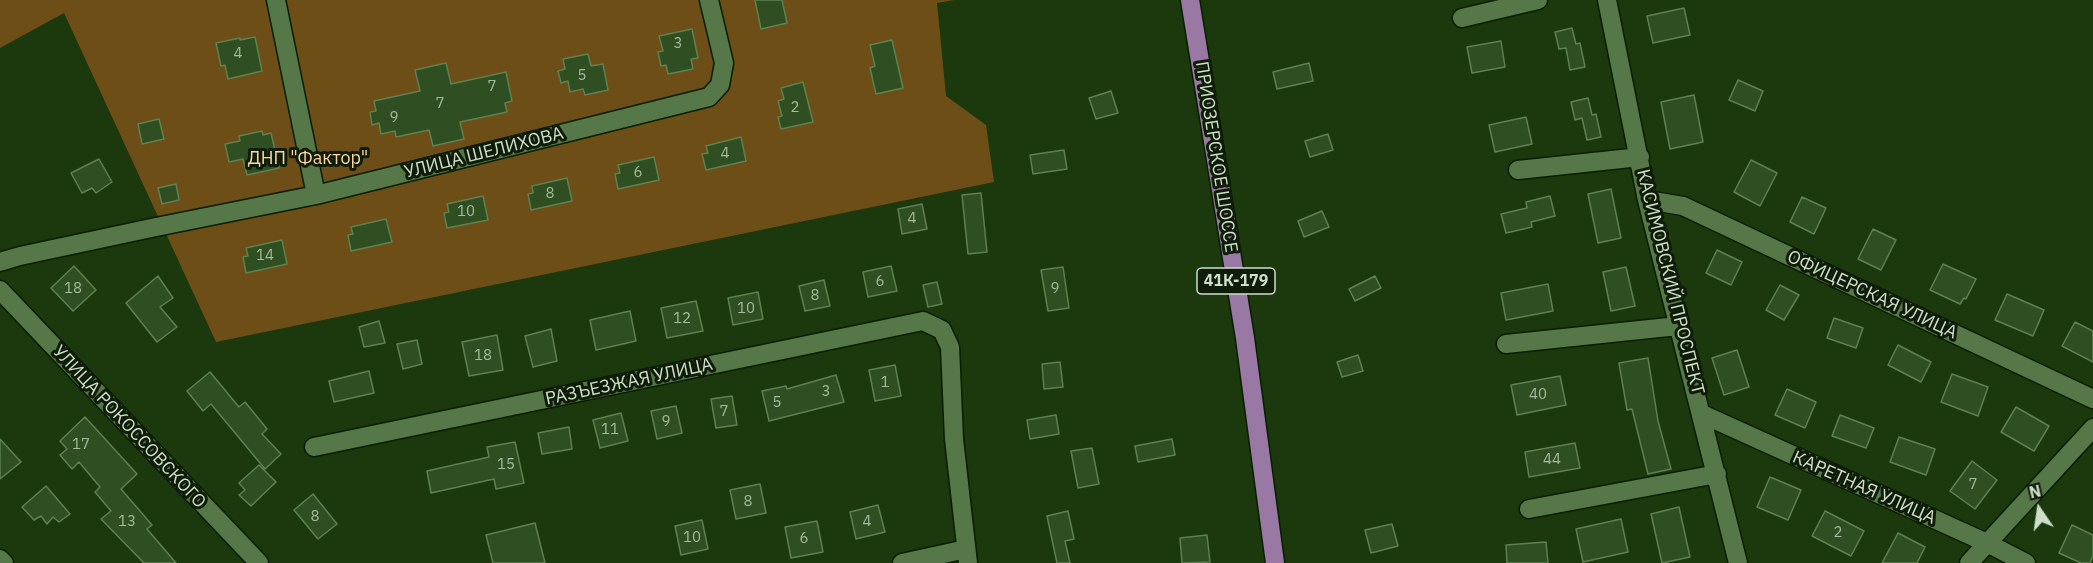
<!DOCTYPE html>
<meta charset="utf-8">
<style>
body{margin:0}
#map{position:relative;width:2093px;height:563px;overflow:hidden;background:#1b390c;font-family:"IBM Plex Sans",sans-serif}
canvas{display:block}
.north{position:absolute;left:2009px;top:479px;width:60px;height:60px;-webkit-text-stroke:4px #0f1c0a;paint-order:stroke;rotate:347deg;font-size:16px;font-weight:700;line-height:24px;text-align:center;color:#cddfc6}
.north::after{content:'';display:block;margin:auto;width:21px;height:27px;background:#cddfc6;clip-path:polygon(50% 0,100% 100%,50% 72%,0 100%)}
</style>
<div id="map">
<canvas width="2093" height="563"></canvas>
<div class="north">N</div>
</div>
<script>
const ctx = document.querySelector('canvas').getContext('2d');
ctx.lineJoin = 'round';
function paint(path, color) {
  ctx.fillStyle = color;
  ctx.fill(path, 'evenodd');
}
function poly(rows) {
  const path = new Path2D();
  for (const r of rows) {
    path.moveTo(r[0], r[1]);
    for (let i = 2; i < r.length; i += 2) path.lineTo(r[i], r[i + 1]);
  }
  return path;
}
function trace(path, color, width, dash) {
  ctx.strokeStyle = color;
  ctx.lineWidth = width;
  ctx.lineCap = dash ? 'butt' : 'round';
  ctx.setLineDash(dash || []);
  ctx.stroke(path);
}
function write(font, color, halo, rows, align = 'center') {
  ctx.font = font + ' "IBM Plex Sans",sans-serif';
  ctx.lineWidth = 6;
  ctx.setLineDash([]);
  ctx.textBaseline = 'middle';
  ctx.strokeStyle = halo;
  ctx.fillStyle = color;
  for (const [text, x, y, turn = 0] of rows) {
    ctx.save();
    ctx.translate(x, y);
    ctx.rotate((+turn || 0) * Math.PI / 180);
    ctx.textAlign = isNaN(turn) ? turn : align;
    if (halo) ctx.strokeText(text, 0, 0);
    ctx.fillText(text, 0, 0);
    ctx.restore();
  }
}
const green = poly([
 [0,0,954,0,937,3,946,96,986,125,994,182,216,342,64,13,0,48]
]);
const building = poly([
 [755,0,782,0,787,23,761,29,755,0],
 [1684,8,1690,35,1653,43,1647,16,1684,8],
 [1572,28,1576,44,1580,43,1585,67,1570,70,1566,48,1559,49,1555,32,1572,28],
 [692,29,698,58,691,59,693,69,668,74,666,65,661,66,658,52,663,51,659,36,692,29],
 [255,37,262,71,228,79,225,65,221,66,216,43,240,38,240,40,255,37],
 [892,40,903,88,876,94,870,68,875,66,870,45,892,40],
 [1501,41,1505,67,1472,73,1467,47,1501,41],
 [588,54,591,66,603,64,608,90,585,95,583,89,570,92,568,81,561,83,558,71,565,69,563,59,588,54],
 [446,63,451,84,506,72,512,101,505,103,507,112,460,122,464,139,433,146,429,130,396,137,395,131,381,134,379,123,372,125,370,112,376,111,374,101,420,91,415,70,446,63],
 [1309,63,1313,81,1277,89,1273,72,1309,63],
 [1738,80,1763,91,1755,111,1729,100,1738,80],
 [803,82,813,122,781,129,778,117,782,116,778,101,784,99,781,88,803,82],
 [1111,91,1118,113,1096,119,1089,98,1111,91],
 [1694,95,1703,142,1670,149,1661,102,1694,95],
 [1588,98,1592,115,1596,114,1601,137,1587,140,1582,118,1575,120,1571,102,1588,98],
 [1526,117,1532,144,1495,152,1489,125,1526,117],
 [159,119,164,139,142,144,138,124,159,119],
 [262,131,263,135,271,133,279,168,247,175,243,159,229,162,225,144,240,141,239,136,262,131],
 [1328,134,1333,150,1310,157,1305,141,1328,134],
 [741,137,746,161,706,170,702,154,708,153,706,146,741,137],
 [1064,150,1067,169,1033,174,1030,155,1064,150],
 [654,157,659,180,618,189,615,174,620,173,618,165,654,157],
 [99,159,112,182,96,193,92,188,82,193,71,173,99,159],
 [1751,160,1777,173,1760,206,1734,192,1751,160],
 [567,178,572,201,531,210,528,194,533,193,532,186,567,178],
 [176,184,179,200,162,204,158,188,176,184],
 [1611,189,1621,238,1598,243,1588,194,1611,189],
 [981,193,987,252,968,254,962,195,981,193],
 [483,196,488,220,447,228,444,213,449,212,447,204,483,196],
 [1550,196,1555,216,1531,222,1532,227,1506,233,1501,214,1527,208,1526,202,1550,196],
 [1802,197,1826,208,1814,234,1790,222,1802,197],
 [922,204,927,229,902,234,898,209,922,204],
 [1322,211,1329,227,1304,237,1298,221,1322,211],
 [386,219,392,242,351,251,348,235,353,234,351,227,386,219],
 [1873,229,1896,240,1881,270,1858,259,1873,229],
 [282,240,287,264,246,273,243,257,248,256,246,248,282,240],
 [1717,250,1742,262,1731,285,1706,273,1717,250],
 [1943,264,1976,279,1966,299,1964,298,1960,304,1930,290,1943,264],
 [74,266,96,290,73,311,51,288,74,266],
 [891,266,897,291,868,297,863,272,891,266],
 [1063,267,1069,308,1048,311,1041,270,1063,267],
 [1626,267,1635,306,1611,311,1603,272,1626,267],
 [158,276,173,298,160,307,177,327,157,342,126,303,158,276],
 [1375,276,1381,288,1355,301,1349,289,1375,276],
 [824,280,830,306,805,311,799,286,824,280],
 [937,282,942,304,928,307,923,285,937,282],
 [1548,284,1553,311,1506,320,1501,293,1548,284],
 [1780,285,1799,295,1784,320,1766,310,1780,285],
 [758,292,763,319,733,325,728,298,758,292],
 [2007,294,2044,310,2033,336,1995,320,2007,294],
 [696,301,703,331,667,338,661,308,696,301],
 [630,311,636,341,596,350,590,320,630,311],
 [1834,318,1863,328,1856,348,1827,338,1834,318],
 [379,321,385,343,364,347,359,327,379,321],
 [2075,322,2093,331,2093,362,2062,346,2075,322],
 [551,329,557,361,533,367,525,336,551,329],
 [497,335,503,370,469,376,462,342,497,335],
 [417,340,422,364,403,369,397,344,417,340],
 [1898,345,1931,362,1921,382,1888,365,1898,345],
 [1737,350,1749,387,1724,395,1712,358,1737,350],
 [1358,355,1363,371,1342,377,1337,362,1358,355],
 [1648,358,1658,421,1671,469,1648,474,1632,409,1627,410,1619,363,1648,358],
 [1060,362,1063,387,1044,389,1042,364,1060,362],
 [895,365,901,396,875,401,869,370,895,365],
 [369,371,374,393,334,402,329,381,369,371],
 [210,372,239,407,245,402,267,429,262,434,281,454,265,469,211,404,203,411,187,391,210,372],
 [1952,374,1988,387,1978,416,1941,402,1952,374],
 [836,375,844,402,769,421,762,391,786,386,787,389,836,375],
 [1560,376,1566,405,1517,415,1511,385,1560,376],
 [1787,389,1816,402,1805,428,1775,415,1787,389],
 [732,396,737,425,716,428,711,399,732,396],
 [676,406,682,433,657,439,651,411,676,406],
 [2016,407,2049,426,2034,451,2001,432,2016,407],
 [621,413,628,441,600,448,593,420,621,413],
 [1056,415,1059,434,1030,439,1027,420,1056,415],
 [1840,415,1874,428,1866,448,1832,436,1840,415],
 [85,417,137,474,121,489,152,525,147,529,176,563,144,563,101,519,111,511,95,492,100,487,79,462,72,469,60,455,67,449,60,441,85,417],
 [569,427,572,449,542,454,538,433,569,427],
 [1899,437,1935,449,1926,475,1890,462,1899,437],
 [0,439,21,462,0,479,0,439],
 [1172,439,1175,455,1138,462,1135,446,1172,439],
 [515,442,524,483,496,489,494,479,431,493,427,471,489,457,487,447,515,442],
 [1575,443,1580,468,1529,477,1525,452,1575,443],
 [1092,448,1099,484,1078,488,1071,451,1092,448],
 [1972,461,1997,480,1975,509,1950,491,1972,461],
 [259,465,276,482,251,506,239,495,245,490,239,483,259,465],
 [1770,477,1801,490,1788,520,1757,507,1770,477],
 [760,484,766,513,736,519,730,490,760,484],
 [46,486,70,514,59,522,53,517,47,524,41,516,34,520,22,507,46,486],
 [313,494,337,524,318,539,294,510,313,494],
 [878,505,885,532,856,539,850,512,878,505],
 [1679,507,1690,557,1662,563,1651,514,1679,507],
 [1068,511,1074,539,1065,541,1070,563,1057,563,1047,516,1068,511],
 [1825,511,1864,531,1851,556,1812,536,1825,511],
 [1621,519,1628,552,1583,562,1576,529,1621,519],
 [702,520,708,549,681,555,675,526,702,520],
 [817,521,823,552,791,558,785,527,817,521],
 [535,523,545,563,493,563,486,535,535,523],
 [1392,524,1398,546,1371,553,1365,530,1392,524],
 [2072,525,2093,535,2093,556,2090,563,2081,563,2059,553,2072,525],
 [1898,533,1925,547,1917,563,1882,563,1898,533],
 [1207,535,1210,562,1182,563,1180,538,1207,535],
 [1546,542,1548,563,1507,563,1506,545,1546,542]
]);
const minor = poly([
 [276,0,316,195],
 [1607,0,1647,200,1738,563],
 [1462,18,1538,0],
 [1518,170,1640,157],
 [1647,200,1683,206,2093,399],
 [0,262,20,256,156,227,316,195,709,97,720,85,724,63,709,0],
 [0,290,259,563],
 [1506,344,1678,326],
 [1702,414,1987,543,2026,563],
 [314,447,923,321,942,330,950,347,954,439,968,563],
 [1529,509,1717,474],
 [0,559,4,563],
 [902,563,966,549],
 [1969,563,2093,428]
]);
const major = poly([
 [1190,0,1245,338,1275,563]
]);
const numberNames = [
 ["3",678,44],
 ["4",238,54],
 ["5",582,76],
 ["7",492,87],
 ["7",440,104],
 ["2",795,108],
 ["9",394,118],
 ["4",725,154],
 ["6",638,173],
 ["8",550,194],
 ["10",466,212],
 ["4",912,219],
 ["14",265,256],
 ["6",880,282],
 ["18",73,289],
 ["9",1055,289],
 ["8",815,296],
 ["10",746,309],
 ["12",682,319],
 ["18",483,356],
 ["1",885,383],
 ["3",826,392],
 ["40",1538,395],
 ["5",777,403],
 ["7",724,412],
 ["9",666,422],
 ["11",610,430],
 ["17",81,445],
 ["44",1552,460],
 ["15",506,465],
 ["7",1973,485],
 ["8",748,502],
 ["8",315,517],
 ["13",127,522],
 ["4",867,522],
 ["2",1838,533],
 ["10",692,538],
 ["6",804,539]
];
const shields = [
 [1236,281,78]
];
const shieldNames = [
 ["41К-179",1236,281]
];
const streetNames = [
 ["УЛИЦА ШЕЛИХОВА",484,153,-14],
 ["ПРИОЗЕРСКОЕ ШОССЕ",1216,157,81],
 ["КАСИМОВСКИЙ ПРОСПЕКТ",1670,282,76],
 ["ОФИЦЕРСКАЯ УЛИЦА",1872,295,25],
 ["РАЗЪЕЗЖАЯ УЛИЦА",629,382,-12],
 ["УЛИЦА РОКОССОВСКОГО",129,427,47],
 ["КАРЕТНАЯ УЛИЦА",1864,488,24]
];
const parkNames = [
 ["ДНП \"Фактор\"",308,159]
];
paint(green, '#6d4e17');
paint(building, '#2f4e22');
trace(building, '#5f8051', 1.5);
trace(minor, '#081e00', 21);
trace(major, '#081e00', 21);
trace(minor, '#567748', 18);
trace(major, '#9979a3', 18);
write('15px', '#a6bb9d', null, numberNames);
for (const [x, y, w] of shields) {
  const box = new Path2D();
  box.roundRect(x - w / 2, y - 13, w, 26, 4.5);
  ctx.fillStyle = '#0f1c0a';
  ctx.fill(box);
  trace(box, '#cddfc6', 1.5);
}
write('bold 16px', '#cddfc6', null, shieldNames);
write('18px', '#cddfc6', '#0f1c0a', streetNames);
write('18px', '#fcd69c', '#0f1c0a', parkNames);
</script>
